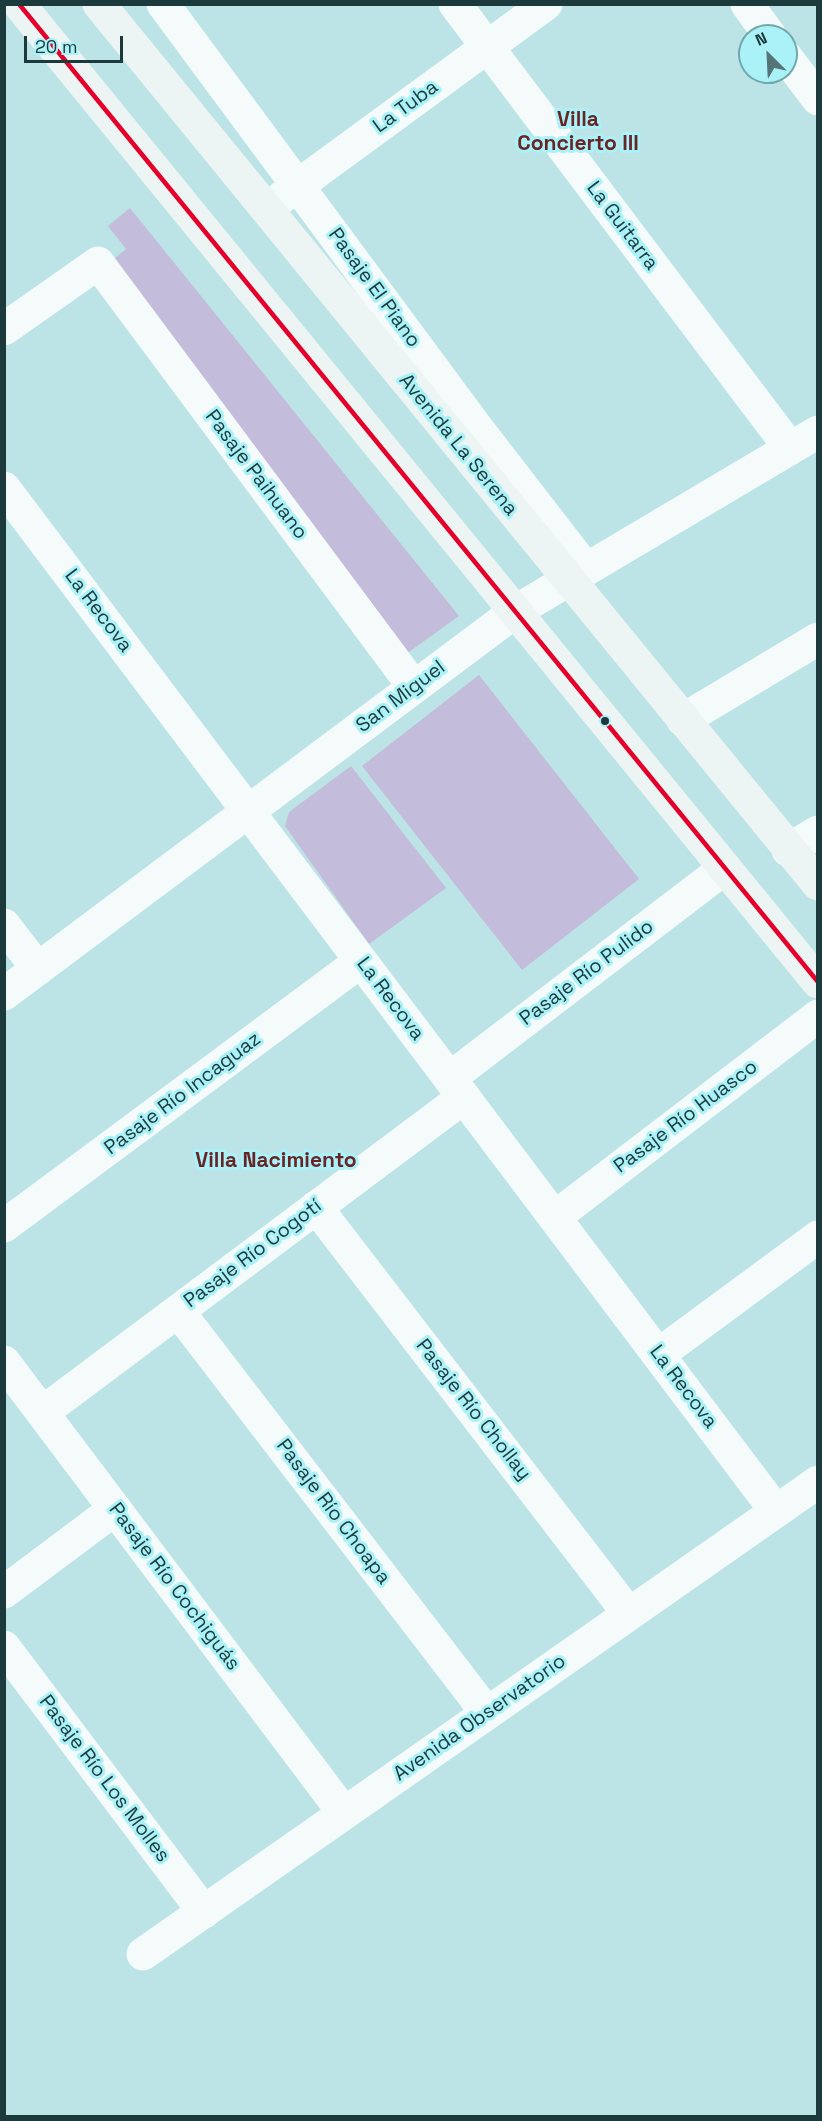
<!DOCTYPE html>
<meta charset="utf-8">
<style>
body{margin:0}
#map{position:relative;width:822px;height:2121px;overflow:hidden;background:#bce3e6;font-family:"Space Grotesk",sans-serif}
canvas{display:block}
.frame{position:absolute;inset:0;border:6px solid #1c393c;pointer-events:none}
.north{position:absolute;left:738px;top:24px;width:60px;height:60px;box-sizing:border-box;background:#aaf2f7;border:2px solid #71a8ac;border-radius:50%;rotate:336deg;font-size:16px;font-weight:700;line-height:24px;text-align:center;color:#1c393c}
.north::after{content:'';display:block;margin:auto;width:21px;height:27px;background:#547478;clip-path:polygon(50% 0,100% 100%,50% 72%,0 100%)}
.scale{position:absolute;left:24px;top:36px;width:99px;height:27px;box-sizing:border-box;border:3px solid #1c393c;border-top:0;padding-left:8px;font-size:18px;line-height:21px;white-space:nowrap;color:#1c393c;-webkit-text-stroke:4px #aaf2f7;paint-order:stroke}
</style>
<div id="map">
<canvas width="822" height="2121"></canvas>
<div class="frame"></div>
<div class="north">N</div>
<div class="scale">20 m</div>
</div>
<script>
const ctx = document.querySelector('canvas').getContext('2d');
ctx.lineJoin = 'round';
function paint(path, color) {
  ctx.fillStyle = color;
  ctx.fill(path, 'evenodd');
}
function poly(rows) {
  const path = new Path2D();
  for (const r of rows) {
    path.moveTo(r[0], r[1]);
    for (let i = 2; i < r.length; i += 2) path.lineTo(r[i], r[i + 1]);
  }
  return path;
}
function trace(path, color, width, dash) {
  ctx.strokeStyle = color;
  ctx.lineWidth = width;
  ctx.lineCap = dash ? 'butt' : 'round';
  ctx.setLineDash(dash || []);
  ctx.stroke(path);
}
function write(font, color, halo, rows, align = 'center') {
  ctx.font = font + ' "Space Grotesk",sans-serif';
  ctx.lineWidth = 6;
  ctx.setLineDash([]);
  ctx.textBaseline = 'middle';
  ctx.strokeStyle = halo;
  ctx.fillStyle = color;
  for (const [text, x, y, turn = 0] of rows) {
    ctx.save();
    ctx.translate(x, y);
    ctx.rotate((+turn || 0) * Math.PI / 180);
    ctx.textAlign = isNaN(turn) ? turn : align;
    if (halo) ctx.strokeText(text, 0, 0);
    ctx.fillText(text, 0, 0);
    ctx.restore();
  }
}
const green = poly([
 [130,208,459,616,406,654,108,264,126,249,108,226],
 [479,675,639,879,522,970,362,766],
 [351,766,446,888,369,944,285,826,289,812]
]);
const street = poly([
 [163,4,477,428,586,569],
 [455,4,790,448],
 [747,4,770,36],
 [786,57,818,99],
 [281,198,546,4],
 [4,329,98,263,414,687],
 [4,488,776,1511],
 [683,720,818,639],
 [788,850,818,832],
 [4,925,38,969],
 [4,994,516,611,818,432],
 [450,1078,725,868],
 [316,1207,629,1614],
 [555,1217,818,1016],
 [4,1226,361,961],
 [178,1311,487,1713],
 [658,1355,818,1237],
 [4,1362,344,1813],
 [43,1412,464,1097],
 [4,1592,115,1509],
 [4,1647,204,1912],
 [143,1954,818,1482]
]);
const secondary = poly([
 [19,4,818,982],
 [99,4,818,884]
]);
const bus1 = poly([
 [19,4,818,982]
]);
const markers = [
 [605,721,5,"#1c393c"]
];
const streetNames = [
 ["La Tuba",406,107,-36],
 ["La Guitarra",622,226,53],
 ["Pasaje El Piano",374,288,54],
 ["Avenida La Serena",458,445,51],
 ["Pasaje Paihuano",256,475,53],
 ["La Recova",98,611,53],
 ["San Miguel",401,697,-37],
 ["Pasaje Río Pulido",587,973,-37],
 ["La Recova",390,999,53],
 ["Pasaje Río Incaguaz",183,1094,-37],
 ["Pasaje Río Huasco",686,1117,-37],
 ["Pasaje Río Cogotí",253,1254,-37],
 ["La Recova",683,1387,53],
 ["Pasaje Río Chollay",473,1410,52],
 ["Pasaje Río Choapa",333,1512,53],
 ["Pasaje Río Cochiguás",174,1587,53],
 ["Avenida Observatorio",480,1718,-35],
 ["Pasaje Río Los Molles",104,1779,53]
];
const neighbourhoodNames = [
 ["Villa",578,120],
 ["Concierto III",578,144],
 ["Villa Nacimiento",276,1161]
];
paint(green, '#c4bcdb');
trace(street, '#f5fbfb', 33);
trace(secondary, '#ecf5f3', 33);
trace(bus1, '#e4002b', 4.5);
for (const [x, y, r, color] of markers) {
  const dot = new Path2D();
  dot.arc(x, y, r, 0, 2 * Math.PI);
  ctx.fillStyle = color;
  ctx.fill(dot);
  trace(dot, '#aaf2f7', 2);
}
write('20px', '#1c393c', '#aaf2f7', streetNames);
write('bold 21px', '#692425', '#aaf2f7', neighbourhoodNames);
</script>
